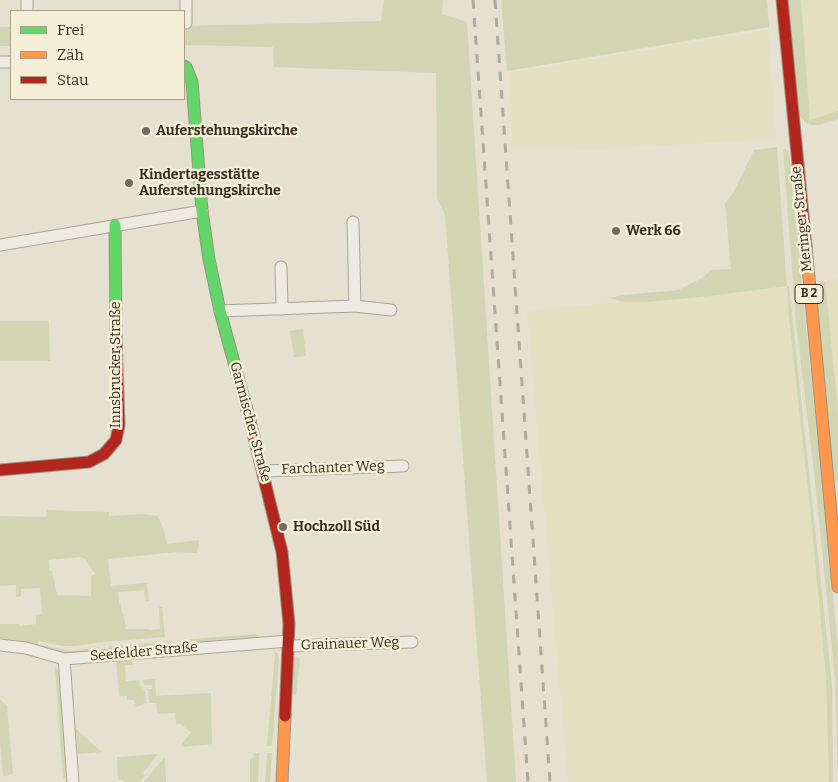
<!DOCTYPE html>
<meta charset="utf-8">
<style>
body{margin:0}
#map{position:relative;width:838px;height:782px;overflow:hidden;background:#e5e0d0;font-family:Bitter,serif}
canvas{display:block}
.legend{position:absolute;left:10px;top:10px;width:175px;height:90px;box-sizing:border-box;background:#f5eed6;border:1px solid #aaa18d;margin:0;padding:6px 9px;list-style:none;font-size:15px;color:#392e20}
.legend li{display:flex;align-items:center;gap:10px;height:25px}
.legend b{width:25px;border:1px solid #aaa18d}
</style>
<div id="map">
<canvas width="838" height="782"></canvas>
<ul class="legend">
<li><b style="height:6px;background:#63d668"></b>Frei</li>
<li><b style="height:6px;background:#ff974d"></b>Zäh</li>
<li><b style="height:6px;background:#b3261e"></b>Stau</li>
</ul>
</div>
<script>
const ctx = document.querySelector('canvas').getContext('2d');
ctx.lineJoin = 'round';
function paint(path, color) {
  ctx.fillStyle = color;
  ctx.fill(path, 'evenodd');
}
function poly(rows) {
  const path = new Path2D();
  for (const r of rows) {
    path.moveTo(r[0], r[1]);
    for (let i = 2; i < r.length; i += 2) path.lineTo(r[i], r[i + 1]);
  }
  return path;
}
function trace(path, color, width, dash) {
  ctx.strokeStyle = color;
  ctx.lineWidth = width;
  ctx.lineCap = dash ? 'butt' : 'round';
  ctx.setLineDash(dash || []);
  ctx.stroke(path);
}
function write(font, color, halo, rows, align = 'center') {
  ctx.font = font + ' Bitter,serif';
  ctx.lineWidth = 5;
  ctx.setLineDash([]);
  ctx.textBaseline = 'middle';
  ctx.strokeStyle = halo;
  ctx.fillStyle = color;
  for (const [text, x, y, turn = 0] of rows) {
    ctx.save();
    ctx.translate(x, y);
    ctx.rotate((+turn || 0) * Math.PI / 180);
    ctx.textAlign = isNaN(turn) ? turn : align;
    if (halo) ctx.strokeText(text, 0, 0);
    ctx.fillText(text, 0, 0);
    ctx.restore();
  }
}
const farmland = poly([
 [801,0,838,0,838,111,810,120],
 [768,30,776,139,600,149,513,148,509,73],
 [838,277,838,411,825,281],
 [787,286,788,310,810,509,826,678,829,782,568,782,527,310,623,302,710,296]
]);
const green = poly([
 [384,0,443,0,442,14,467,22,516,782,487,782,445,215,437,198,436,73,274,67,273,47,184,45,184,26,381,21],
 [501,0,767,0,769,27,507,71],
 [788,0,801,0,810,120,838,111,838,119,819,125,811,125,805,122,798,114],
 [0,27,11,27,11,46,0,46],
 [777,147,787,286,789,286,832,685,833,782,829,782,826,678,810,509,788,310,787,286,710,296,647,302,623,302,609,298,624,295,678,290,700,279,712,270,731,269,725,203,733,193,754,150],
 [783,149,786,149,789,153,838,646,838,782,835,678,814,472,796,323],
 [825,281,838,411,838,483,835,481,814,285],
 [0,321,49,321,50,361,0,361],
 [303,329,306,356,294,357,290,331],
 [47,510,109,512,109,516,142,514,158,516,164,531,167,544,199,540,197,553,176,552,108,559,111,586,147,583,149,601,146,601,144,590,118,592,119,604,121,604,122,613,123,613,126,629,149,629,149,630,160,629,159,607,162,607,165,637,103,642,76,646,63,646,38,641,38,647,18,640,0,638,0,624,19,624,20,626,36,624,36,615,42,614,40,588,21,589,21,596,16,597,16,585,0,586,0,516,46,517],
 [81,557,86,560,95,574,91,576,91,596,57,595,52,571,50,571,49,560],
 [256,634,260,637,181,644,179,640],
 [173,641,171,644,109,649,108,646],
 [41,645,71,651,100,647,99,649,71,654,62,654,43,648],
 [272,648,278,654,279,659,272,746,267,746,275,654],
 [294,657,300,658,296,695,292,692],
 [132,660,133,665,125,665,126,681,139,680,140,686,145,690,146,703,136,707,134,700,127,700,127,696,119,696,116,661],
 [55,667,59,671,67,778,63,778],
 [155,679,156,696,211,693,212,744,183,747,181,745,191,732,179,723,176,724,175,713,157,714,156,703,149,703,148,689,152,689,152,685,144,685,143,680],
 [0,699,7,706,13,773,3,778,0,741],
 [76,729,102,752,78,754],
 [254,753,259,753,258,782,250,782,250,759,253,758],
 [267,753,272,753,270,782,265,782],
 [158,754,143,773,145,776,140,782,124,782,123,780,118,780,117,757],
 [165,757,166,782,144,782,158,765]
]);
const street = poly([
 [27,0,27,11],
 [186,23,186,0],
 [0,62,11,62],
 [353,222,355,306],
 [0,245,202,211],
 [281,267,282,309],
 [220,311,355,306,391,310],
 [263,471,403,466],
 [0,645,26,648,64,659,289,641],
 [289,646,412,642],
 [64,659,73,782]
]);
const fast = poly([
 [184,66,186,67,192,82,202,211,209,259,220,311,250,421],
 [115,225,116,335]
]);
const slow = poly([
 [806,246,838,587],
 [282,782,285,716]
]);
const jam = poly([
 [782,0,806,246],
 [250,421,282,552,289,624,285,716],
 [0,470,89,462,104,454,116,440,119,425,116,335]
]);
const rail = poly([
 [473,0,528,782],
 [495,0,550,782]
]);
const markers = [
 [146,131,5,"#756c5e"],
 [129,183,5,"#756c5e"],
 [616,231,5,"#756c5e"],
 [283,527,5,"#756c5e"]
];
const shields = [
 [809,294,28]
];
const shieldNames = [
 ["B 2",809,294]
];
const poiNames = [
 ["Auferstehungskirche",156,131],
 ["Kindertagesstätte",139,175],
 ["Auferstehungskirche",139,191],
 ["Werk 66",626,231],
 ["Hochzoll Süd",293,527]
];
const streetNames = [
 ["Meringer Straße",802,219,-96],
 ["Innsbrucker Straße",116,365,-90],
 ["Garmischer Straße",250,422,75],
 ["Farchanter Weg",333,468,-2],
 ["Grainauer Weg",350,644,-2],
 ["Seefelder Straße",144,652,-5]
];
paint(farmland, '#e4dfc1');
paint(green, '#d2d5b2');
trace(street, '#aaa598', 13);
trace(fast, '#9a9488', 13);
trace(slow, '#9a9488', 13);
trace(jam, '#9a9488', 13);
trace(street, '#edeae1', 11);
trace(fast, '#63d668', 11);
trace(slow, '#ff974d', 11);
trace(jam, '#b3261e', 11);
trace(rail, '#adaaa1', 3, [9, 9]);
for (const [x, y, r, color] of markers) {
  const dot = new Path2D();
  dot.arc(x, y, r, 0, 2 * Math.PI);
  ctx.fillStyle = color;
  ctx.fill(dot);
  trace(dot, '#f5eed6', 2);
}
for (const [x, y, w] of shields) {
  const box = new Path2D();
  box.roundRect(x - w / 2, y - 9.5, w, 19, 4);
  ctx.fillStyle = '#f5eed6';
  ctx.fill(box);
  trace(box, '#392e20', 1);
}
write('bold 12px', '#392e20', null, shieldNames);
write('bold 14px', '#392e20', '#f5eed6', poiNames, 'left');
write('14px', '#392e20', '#f5eed6', streetNames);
</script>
